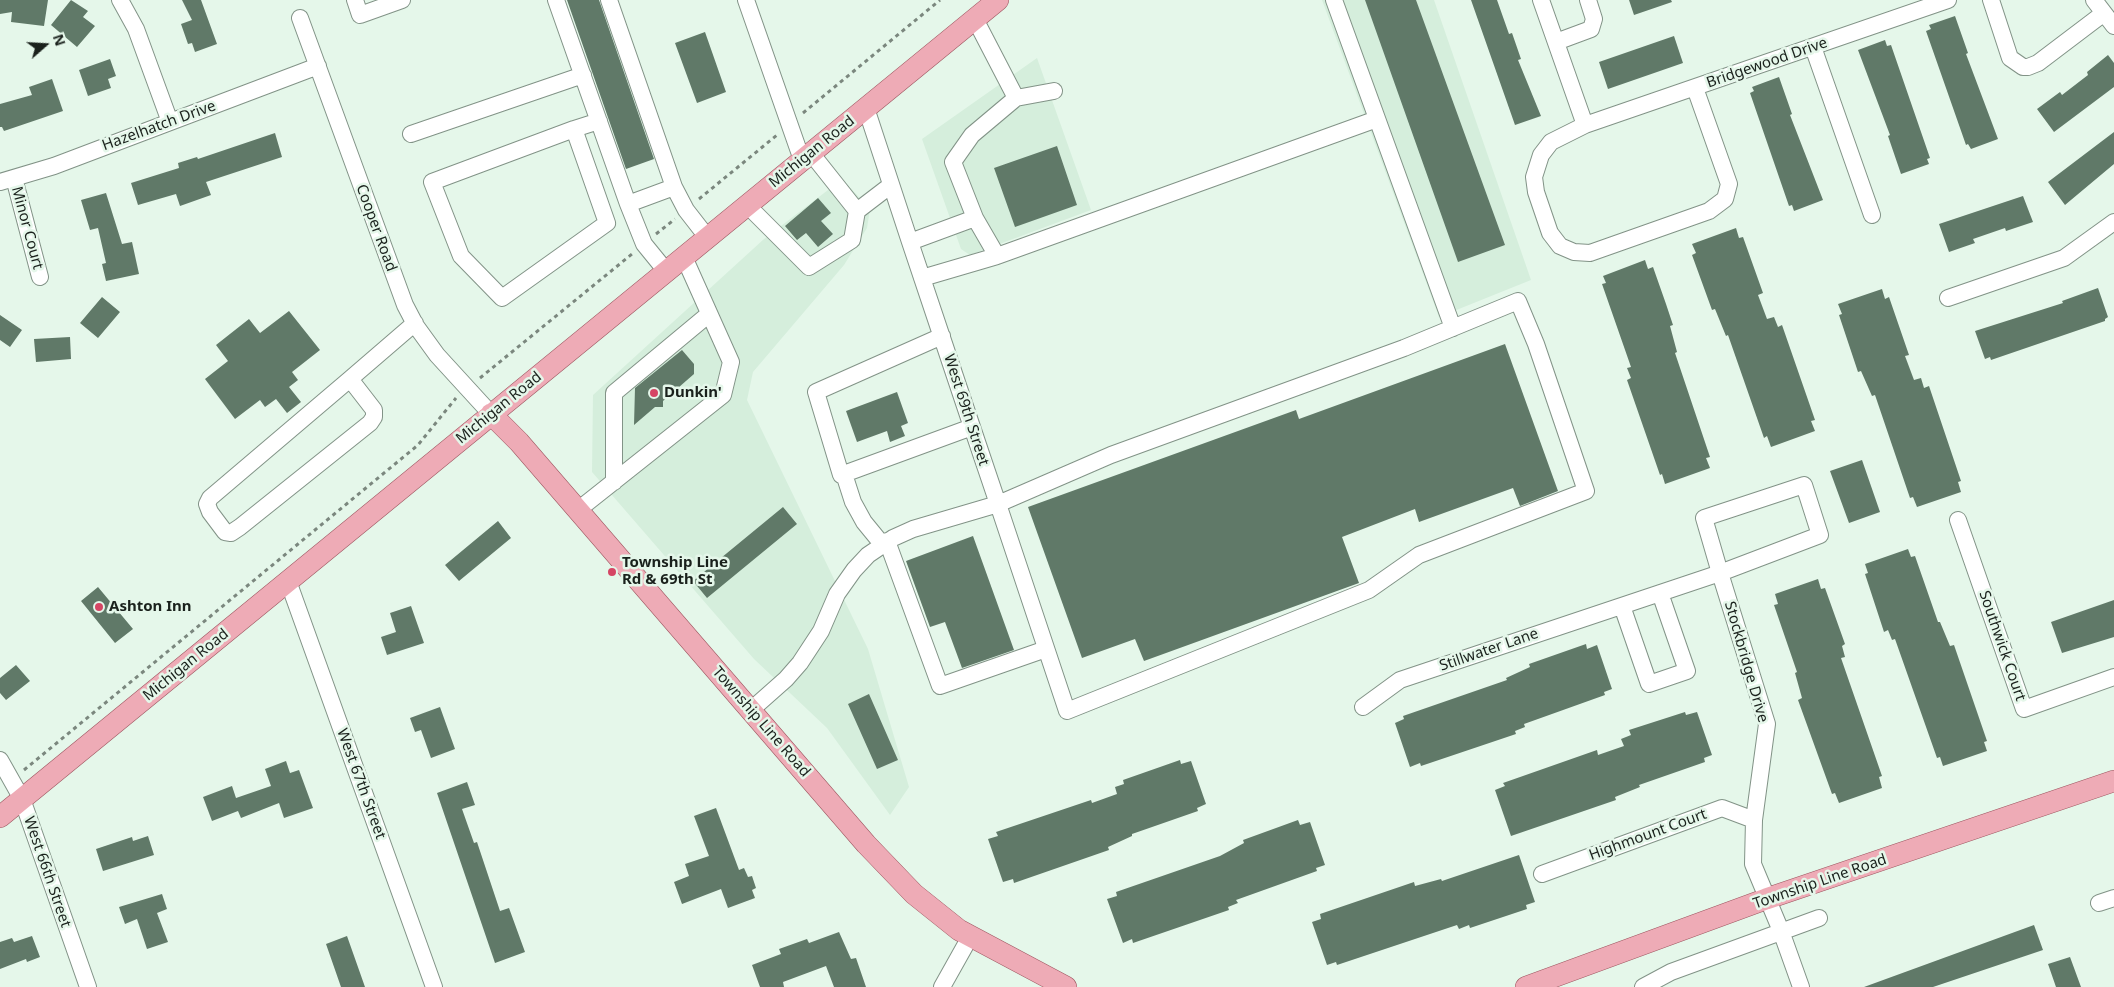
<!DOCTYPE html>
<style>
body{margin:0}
#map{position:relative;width:2114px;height:987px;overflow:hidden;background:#e5f7ea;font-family:"Noto Sans",sans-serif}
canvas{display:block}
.north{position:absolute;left:20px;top:20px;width:50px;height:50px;-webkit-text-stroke:4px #e5f7ea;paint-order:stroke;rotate:71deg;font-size:14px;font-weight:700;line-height:20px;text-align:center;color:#1a211c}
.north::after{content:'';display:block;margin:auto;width:18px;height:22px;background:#1a211c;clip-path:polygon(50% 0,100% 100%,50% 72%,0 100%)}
</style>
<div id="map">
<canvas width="2114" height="987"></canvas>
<div class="north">N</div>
</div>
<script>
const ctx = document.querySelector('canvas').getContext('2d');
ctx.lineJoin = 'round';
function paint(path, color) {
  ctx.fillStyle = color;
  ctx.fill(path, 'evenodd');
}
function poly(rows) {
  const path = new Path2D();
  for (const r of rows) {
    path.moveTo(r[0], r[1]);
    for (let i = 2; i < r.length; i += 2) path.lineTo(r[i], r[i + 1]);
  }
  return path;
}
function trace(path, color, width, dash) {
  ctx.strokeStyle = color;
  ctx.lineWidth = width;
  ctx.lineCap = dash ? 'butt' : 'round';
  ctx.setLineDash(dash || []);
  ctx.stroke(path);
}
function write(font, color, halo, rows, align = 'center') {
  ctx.font = font + ' "Noto Sans",sans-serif';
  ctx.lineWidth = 5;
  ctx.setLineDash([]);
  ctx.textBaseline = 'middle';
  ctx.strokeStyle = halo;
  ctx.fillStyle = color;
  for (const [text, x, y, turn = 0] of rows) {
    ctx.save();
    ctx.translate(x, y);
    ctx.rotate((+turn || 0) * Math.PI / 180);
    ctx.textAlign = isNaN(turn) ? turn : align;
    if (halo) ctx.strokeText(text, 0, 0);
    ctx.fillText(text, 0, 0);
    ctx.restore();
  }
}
const built = poly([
 [1322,0,1434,0,1531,280,1439,317],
 [1037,58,1091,210,970,255,961,249,922,139],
 [845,182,870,209,867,228,844,265,753,372,747,400,868,649,909,787,890,815,827,728,754,659,592,472,593,395,764,239,828,190]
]);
const building = poly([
 [0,0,48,0,44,26,11,22,12,12,0,14],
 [71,0,88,11,83,17,95,26,77,47,51,25],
 [182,0,201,0,217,44,195,52,192,43,188,44,181,24,192,20],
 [567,0,599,0,654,159,626,169],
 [1365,0,1416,0,1505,245,1458,262],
 [1471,0,1497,0,1509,34,1512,33,1521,59,1518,60,1541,116,1515,125],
 [1629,0,1671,0,1672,2,1634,15],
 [1955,16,1968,53,1966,54,1998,139,1971,149,1968,144,1966,145,1926,31,1931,29,1929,25],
 [705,32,726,92,697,103,675,43],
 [1674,36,1683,63,1608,89,1599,62],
 [1885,40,1887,46,1891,45,1930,158,1927,159,1929,164,1901,174,1888,136,1890,135,1858,50],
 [2108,55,2114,63,2114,87,2054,132,2037,109,2060,92,2062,95,2088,75,2087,72],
 [110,59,116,76,108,79,111,88,88,96,79,70],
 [1779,77,1792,114,1790,115,1823,200,1794,211,1792,205,1789,206,1750,93,1754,91,1752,87],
 [52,79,63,111,4,131,2,127,0,127,0,104,32,95,29,87],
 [2114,132,2114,164,2065,205,2048,182],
 [275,133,282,157,206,182,211,195,180,206,176,194,138,205,131,183,179,168,178,163,197,157,198,159],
 [1057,146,1077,205,1015,227,994,168],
 [106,193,122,244,132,242,139,274,106,281,102,264,106,263,98,228,90,230,81,200],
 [2023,196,2033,222,2006,231,2005,228,1973,239,1975,243,1949,252,1939,224],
 [818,198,831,213,821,221,833,234,818,247,806,233,797,240,785,226],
 [1736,228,1739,238,1743,237,1763,293,1758,295,1767,319,1774,317,1778,327,1782,325,1815,420,1811,421,1815,431,1771,447,1767,436,1764,438,1728,335,1726,336,1715,309,1712,310,1692,255,1696,253,1692,244],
 [1645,260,1648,269,1653,267,1666,304,1673,325,1670,326,1677,352,1675,353,1710,457,1706,458,1710,468,1665,484,1662,474,1660,475,1627,380,1631,378,1627,368,1631,367,1602,284,1606,283,1603,276],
 [2098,288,2108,317,2105,319,2105,321,1991,360,1990,357,1985,359,1975,331,2063,303,2062,301],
 [1882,289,1885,299,1889,297,1909,355,1905,356,1914,380,1921,378,1924,388,1929,386,1961,481,1958,482,1961,492,1917,507,1913,497,1910,498,1875,395,1872,396,1861,371,1858,372,1839,315,1842,314,1838,304],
 [102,297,120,312,98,338,80,323],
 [289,311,320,350,292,372,298,380,289,387,301,402,287,413,276,399,265,407,260,400,235,419,205,379,228,361,216,345,249,319,260,333],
 [0,315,22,330,10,347,0,340],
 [70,337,71,359,36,362,34,339],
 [1505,344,1558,491,1520,506,1513,488,1419,522,1415,509,1342,537,1359,583,1144,661,1135,639,1082,658,1028,507,1296,410,1299,419],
 [682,350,694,364,694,374,663,401,663,407,655,407,634,425,635,388],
 [897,392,908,423,901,426,905,436,890,442,887,431,857,442,846,411],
 [1862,460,1880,512,1849,523,1830,471],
 [783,507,797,524,707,598,693,581],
 [498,521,511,538,459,581,445,565],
 [973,536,1014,650,962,668,945,622,930,627,906,561],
 [1908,549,1911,557,1915,556,1938,622,1940,622,1950,646,1954,645,1987,741,1984,742,1987,751,1943,766,1940,757,1937,758,1895,639,1892,640,1888,630,1884,632,1865,574,1868,573,1865,564],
 [1818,579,1821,589,1825,588,1845,644,1842,646,1845,657,1841,658,1882,776,1879,777,1882,788,1839,803,1835,793,1832,794,1798,700,1802,698,1795,673,1797,672,1774,605,1778,604,1775,594],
 [98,587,133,629,115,643,81,601],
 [2114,600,2114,637,2062,653,2051,622],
 [411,606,424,643,387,655,381,637,396,632,390,613],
 [1586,644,1587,649,1597,645,1612,689,1604,692,1605,695,1524,724,1525,727,1515,731,1516,734,1421,766,1420,763,1410,767,1395,723,1404,719,1403,716,1507,680,1506,678,1530,667,1529,664],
 [16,665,30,681,6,700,0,693,0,678],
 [869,694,898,760,877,769,848,704],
 [440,707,455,749,431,758,421,730,415,732,410,718],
 [1685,712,1686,715,1697,712,1712,755,1704,758,1705,762,1639,785,1640,787,1615,797,1616,800,1511,836,1495,790,1505,786,1503,783,1597,750,1598,755,1624,746,1621,739,1631,735,1629,730],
 [1180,760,1181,764,1191,761,1206,804,1197,808,1198,811,1132,834,1132,836,1108,847,1109,850,1014,883,1013,879,1003,882,988,839,998,836,996,832,1091,800,1092,803,1117,794,1115,787,1124,784,1123,780],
 [286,761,290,773,299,770,313,808,284,818,279,803,241,818,238,811,212,821,203,797,232,786,236,798,271,786,265,769],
 [467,782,475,805,462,809,474,843,477,842,500,911,509,908,525,952,495,963,437,793],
 [716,808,739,870,744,868,748,877,752,876,756,888,752,890,755,898,728,908,721,889,682,904,674,882,689,876,685,864,709,856,694,816],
 [1298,820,1300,825,1310,822,1325,865,1316,868,1317,871,1236,900,1238,903,1228,907,1229,910,1133,943,1132,939,1123,943,1107,899,1117,896,1116,892,1220,856,1244,843,1243,840],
 [148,836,154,855,103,871,96,849,132,837,133,841],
 [1519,855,1535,902,1526,905,1527,909,1470,928,1469,925,1459,929,1457,925,1337,965,1336,962,1327,965,1312,922,1321,919,1320,914,1414,882,1415,886,1441,879,1442,881],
 [162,894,167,909,157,913,168,942,147,949,137,919,125,924,119,907],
 [2034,925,2043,950,1933,987,1864,987],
 [839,932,851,959,856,958,866,987,834,987,826,966,783,982,784,987,760,987,752,965,781,954,779,949,807,939,809,943],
 [32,936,40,957,27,962,26,959,0,969,0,942,12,938,14,942],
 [347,936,365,987,341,987,326,944],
 [2070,957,2081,987,2056,987,2048,964]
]);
const path = poly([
 [803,113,940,0],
 [699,199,777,135],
 [656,234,675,219],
 [480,378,632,254],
 [24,770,418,445,456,398]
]);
const minor = poly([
 [120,0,136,29,170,122],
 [355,0,360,15,402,0],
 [556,0,628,204],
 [609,0,674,187],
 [746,0,802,160],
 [1334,0,1453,328],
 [1541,0,1585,125],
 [1991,0,2010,58,2023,67,2028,67,2038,63,2104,13],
 [2094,0,2114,26],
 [300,18,405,305,416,326,437,355,491,414],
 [975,19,1016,98,972,135,953,162,975,218,997,256,1377,119],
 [1556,42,1591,29,1594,19,1588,0],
 [1813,47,1872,215],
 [1695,88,1729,184,1725,199,1709,211,1590,253,1574,252,1560,246,1550,233,1536,192,1534,177,1541,155,1551,142,1585,125,1948,0],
 [1016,98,1054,91],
 [574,129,607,223,502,298,461,256,432,182,574,129,599,121],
 [411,134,583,75],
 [14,178,40,277],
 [0,182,54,166,318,66],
 [747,205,809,267,852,240,857,211,811,153],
 [857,211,891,185],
 [910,242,975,218],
 [666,271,644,244,628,204,674,187,686,210,707,237],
 [922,278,997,256],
 [1948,298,2064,258,2114,222],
 [942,336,816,392,841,475,972,427],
 [350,379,374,410,374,417,370,423,240,527,231,533,225,532,210,512,207,504,210,498,350,379,415,323],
 [844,474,853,502,864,522,882,544],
 [614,482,614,393,709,314],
 [578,510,723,395,731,362,684,257],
 [1958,520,2024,709,2114,677],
 [887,541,940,686,1046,649],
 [288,581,434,987],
 [1622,606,1649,684,1687,671,1660,593],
 [1363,707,1400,680,1720,573,1820,535,1804,485,1704,518,1720,573,1767,724,1754,820,1753,864,1781,931,1801,987],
 [751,710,786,679,800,663,821,631,837,594,854,570,868,555,893,538,913,529,998,504,1111,455,1404,348,1518,301,1536,344,1586,491,1419,555,1369,590,1067,711,998,504,972,427,910,242,866,108],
 [0,760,22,799,88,987],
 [1542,874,1722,808,1754,820],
 [2099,903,2114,898],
 [942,987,970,937],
 [1643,987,1671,972,1819,918]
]);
const major = poly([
 [491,414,519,442,866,844,914,894,959,930,1066,987],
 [0,817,998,0],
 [1526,987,1766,899,2114,781]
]);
const markers = [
 [654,393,5,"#d54564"],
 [612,572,5,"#d54564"],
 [99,607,5,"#d54564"]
];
const streetNames = [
 ["Bridgewood Drive",1767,63,-19],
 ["Hazelhatch Drive",159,126,-20],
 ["Michigan Road",812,152,-39],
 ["Minor Court",27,228,75],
 ["Cooper Road",376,228,70],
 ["Michigan Road",499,408,-39],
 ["West 69th Street",966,410,72],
 ["Southwick Court",2002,646,71],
 ["Stillwater Lane",1489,650,-19],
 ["Stockbridge Drive",1746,662,74],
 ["Michigan Road",186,665,-39],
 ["Township Line Road",761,722,49],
 ["West 67th Street",361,784,70],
 ["Highmount Court",1648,835,-20],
 ["West 66th Street",47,872,71],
 ["Township Line Road",1820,882,-19]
];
const poiNames = [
 ["Dunkin'",664,393],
 ["Township Line",622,563],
 ["Rd & 69th St",622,580],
 ["Ashton Inn",109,607]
];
paint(built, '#d5eedc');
paint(building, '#607968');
trace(minor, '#829387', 18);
trace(major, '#9d5660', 22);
trace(path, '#7b877e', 3, [4, 4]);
trace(minor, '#fff', 16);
trace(major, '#eeabb6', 21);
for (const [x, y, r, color] of markers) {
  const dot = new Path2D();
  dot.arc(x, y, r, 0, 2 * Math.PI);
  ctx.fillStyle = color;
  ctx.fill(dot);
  trace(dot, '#e5f7ea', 2);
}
write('15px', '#1a211c', '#e5f7ea', streetNames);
write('bold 15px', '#1a211c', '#e5f7ea', poiNames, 'left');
</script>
